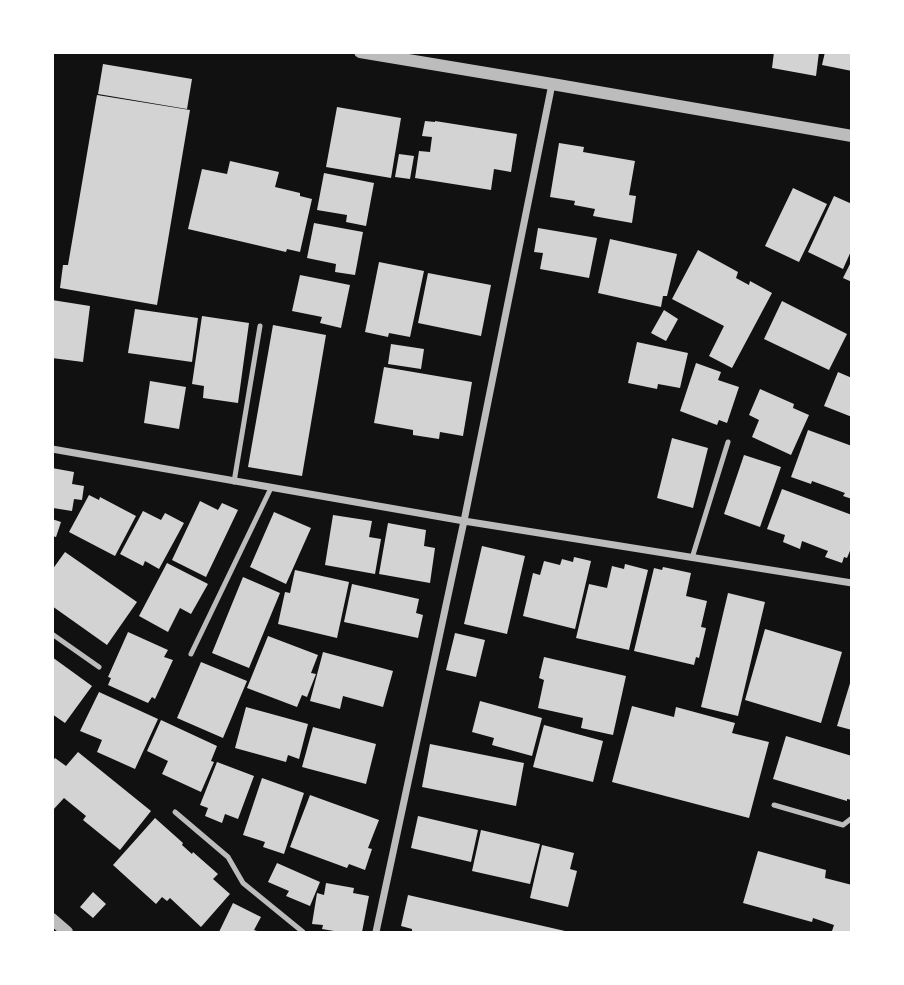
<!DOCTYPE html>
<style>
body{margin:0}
#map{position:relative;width:904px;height:985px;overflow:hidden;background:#111;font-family:Rubik,sans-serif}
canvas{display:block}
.frame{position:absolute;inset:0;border:54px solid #fff;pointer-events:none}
</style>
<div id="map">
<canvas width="904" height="985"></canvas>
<div class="frame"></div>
</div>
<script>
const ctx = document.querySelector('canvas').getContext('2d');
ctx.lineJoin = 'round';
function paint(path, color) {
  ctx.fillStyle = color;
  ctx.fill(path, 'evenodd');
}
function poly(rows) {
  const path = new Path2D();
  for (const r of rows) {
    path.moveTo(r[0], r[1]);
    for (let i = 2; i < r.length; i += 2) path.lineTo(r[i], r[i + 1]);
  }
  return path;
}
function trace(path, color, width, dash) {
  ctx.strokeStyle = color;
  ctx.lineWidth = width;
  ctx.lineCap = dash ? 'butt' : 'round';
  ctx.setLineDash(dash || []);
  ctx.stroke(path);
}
const building = poly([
 [774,52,819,52,816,76,772,68],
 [825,52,852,52,852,71,822,65],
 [103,64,192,79,187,109,98,94],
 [97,95,190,110,157,305,60,288,63,265,68,265],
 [337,107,401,118,391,178,326,167],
 [425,121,435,122,435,121,517,134,511,172,494,169,491,190,415,178,419,151,430,152,432,137,422,136],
 [559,143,584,147,583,152,635,161,629,195,636,196,632,223,593,216,595,209,574,205,575,201,550,197],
 [399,154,414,156,410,179,395,177],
 [230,161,279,172,275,187,300,193,300,196,312,199,300,252,287,249,286,252,188,229,202,169,227,174],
 [324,173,374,183,366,226,346,222,347,215,317,210],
 [793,188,827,204,799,262,765,246],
 [834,196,852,204,852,249,843,269,808,252],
 [314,223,363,232,355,275,335,272,336,264,307,258],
 [538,228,597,238,589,278,540,269,543,253,534,252],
 [610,239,677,254,667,296,663,296,661,307,598,293],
 [698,250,738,272,736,278,749,285,750,281,772,293,732,368,709,356,724,326,672,299],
 [852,260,852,282,843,278],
 [379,262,424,271,410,337,389,333,388,337,365,332],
 [428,273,491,285,481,336,418,323],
 [300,275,350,285,341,328,320,323,322,317,292,311],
 [52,300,90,306,83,362,52,358],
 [782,301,847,334,829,370,764,339],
 [135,309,198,318,192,362,128,353],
 [664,310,678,319,666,341,651,333],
 [202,316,249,323,238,403,203,398,204,386,192,384],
 [273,325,326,335,302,476,248,467],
 [637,342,688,353,680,388,658,384,657,389,628,383],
 [391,344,424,349,421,369,388,364],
 [696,363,721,372,718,380,739,387,727,423,719,420,717,425,680,411],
 [384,367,472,382,463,436,440,432,439,439,413,435,413,430,374,423],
 [838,372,852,378,852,417,824,406],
 [150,381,186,387,179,429,144,423],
 [760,389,794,404,793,408,809,415,791,455,752,437,759,420,749,415],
 [808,430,852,446,852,499,843,496,845,493,812,481,811,484,791,477],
 [672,438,708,448,693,508,657,498],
 [744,455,781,467,760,527,724,514],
 [52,468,74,472,72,484,84,486,82,500,74,499,72,511,53,508],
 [782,489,852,515,852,546,847,558,844,557,842,563,825,557,828,551,802,541,800,549,783,542,785,535,767,529],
 [89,495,99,500,100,497,136,516,115,556,69,532],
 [200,501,218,510,222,503,238,510,206,577,172,560],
 [143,511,161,520,165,513,184,523,159,569,145,561,143,566,120,554],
 [274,512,311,528,286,584,250,567],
 [333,515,372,521,369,537,381,539,375,574,325,565],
 [52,519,61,522,56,537,52,536],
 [388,523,426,530,424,546,435,548,430,583,379,574],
 [482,546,525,556,507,634,464,624],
 [65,552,137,602,107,645,52,606,52,570],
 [574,557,591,561,575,629,523,616,533,573,540,575,544,561,560,565,562,559,573,562],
 [167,563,208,584,191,614,180,608,168,632,139,616],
 [625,564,648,570,629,650,576,638,589,584,607,588,612,566,624,569],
 [663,567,691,573,686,596,707,601,701,627,706,628,699,658,696,657,694,665,634,651,654,568,662,570],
 [295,570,349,582,337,638,278,624,285,592,290,593],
 [243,577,280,593,249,668,212,653],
 [352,584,419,599,416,613,423,615,418,638,344,622],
 [728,593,765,602,738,716,701,707],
 [765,629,842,652,821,723,745,700],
 [128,632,168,650,164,657,173,660,155,699,152,697,148,703,108,685,111,678,108,677],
 [455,633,485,640,476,677,446,670],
 [268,636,318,655,311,673,316,674,307,697,302,695,297,707,247,688],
 [323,652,393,671,383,707,343,696,340,709,310,701],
 [52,657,92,686,65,723,52,714],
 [544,657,626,676,613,735,581,728,583,718,538,708,544,680,539,678],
 [201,662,247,681,223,738,177,718],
 [851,680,852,680,852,730,837,726],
 [99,692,158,719,135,769,97,752,102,740,80,731],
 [480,701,542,718,532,756,492,745,494,738,472,732],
 [632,706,674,717,676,707,735,723,732,733,769,742,749,818,612,782],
 [246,707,308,724,299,759,288,755,286,762,235,748],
 [161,720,217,746,211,761,214,762,201,792,162,774,168,761,147,751],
 [544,725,603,741,593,782,533,767],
 [313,727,376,744,366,784,302,767],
 [786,736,852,756,852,800,847,799,847,801,773,779],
 [430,744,524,763,516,806,422,787],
 [78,752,151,811,120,850,83,820,86,816,64,798,52,811,52,762,55,758,66,766],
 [217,762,254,776,238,819,225,814,222,823,205,816,208,808,200,805],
 [262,778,304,793,284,854,263,847,265,842,243,835],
 [310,795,379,820,368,848,372,849,365,870,349,864,347,868,290,847],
 [418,816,478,830,471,862,411,848],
 [155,818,183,843,182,845,192,854,193,852,218,874,213,879,230,894,201,927,170,898,167,901,162,897,156,904,113,865],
 [481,830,540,844,530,884,472,871],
 [542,845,574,853,570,869,577,871,568,907,530,898],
 [758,851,826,870,825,878,852,885,852,932,836,932,832,931,834,925,813,918,812,922,743,903],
 [277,863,320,882,310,906,286,896,289,891,268,882],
 [326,883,354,888,353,893,369,896,362,932,340,932,322,929,323,925,312,924,317,893,324,895],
 [93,892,106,904,93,918,80,907],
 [408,895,565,931,565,932,412,932,412,929,401,926],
 [233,903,261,917,254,930,260,932,219,932]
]);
const service = poly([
 [234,482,260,326],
 [692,558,728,442],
 [52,634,99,667],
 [191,654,271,488],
 [774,805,843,825,852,818],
 [175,812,228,857,243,883,303,932]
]);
const minor = poly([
 [52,449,464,521,852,583],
 [376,932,464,521,552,84]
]);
const tertiary = poly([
 [360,52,552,84,852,136],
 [52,919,67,932]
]);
paint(building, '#d3d3d3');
trace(service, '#bcbcbc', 5);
trace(minor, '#bcbcbc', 7);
trace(tertiary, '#bcbcbc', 12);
</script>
